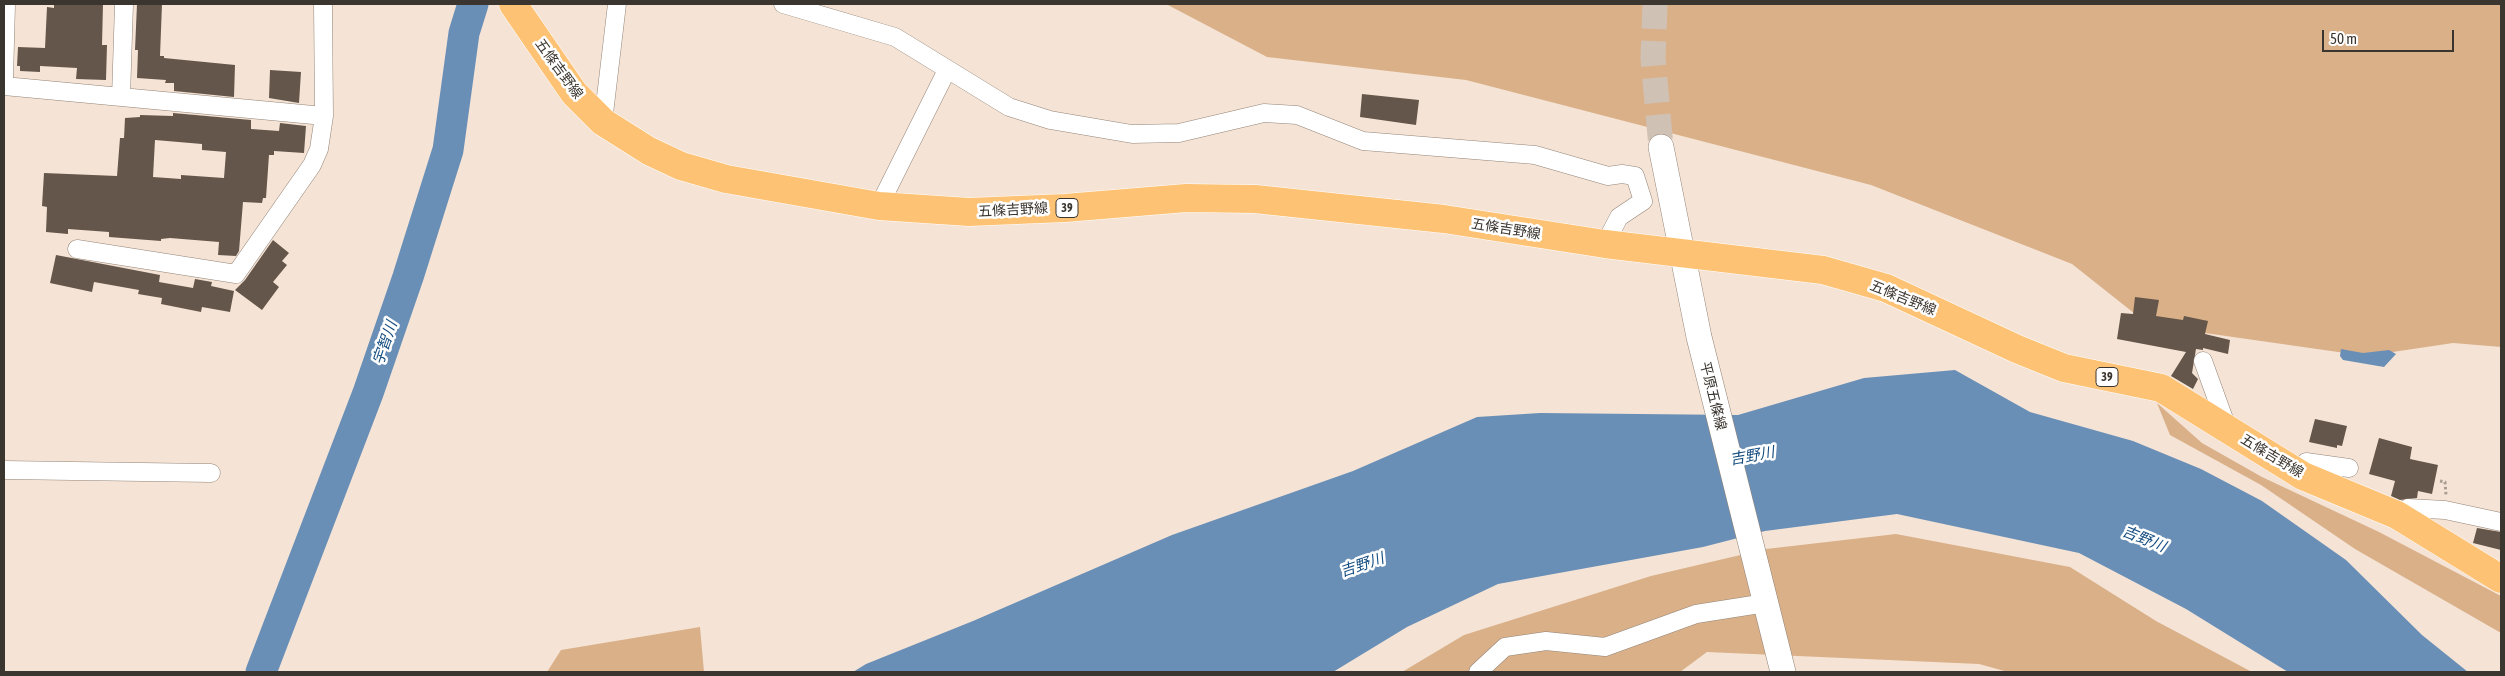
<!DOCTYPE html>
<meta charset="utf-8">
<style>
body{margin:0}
#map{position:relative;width:2505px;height:676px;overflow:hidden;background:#f5e4d6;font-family:"Asap Condensed",sans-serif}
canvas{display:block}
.frame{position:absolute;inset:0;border:5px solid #3b352f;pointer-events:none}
.scale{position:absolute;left:2322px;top:30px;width:132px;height:22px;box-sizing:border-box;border:2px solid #3b352f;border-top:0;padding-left:6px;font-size:15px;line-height:18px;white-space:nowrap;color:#3b352f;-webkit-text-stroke:4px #fff;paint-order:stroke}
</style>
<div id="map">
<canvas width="2505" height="676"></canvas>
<div class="frame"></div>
<div class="scale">50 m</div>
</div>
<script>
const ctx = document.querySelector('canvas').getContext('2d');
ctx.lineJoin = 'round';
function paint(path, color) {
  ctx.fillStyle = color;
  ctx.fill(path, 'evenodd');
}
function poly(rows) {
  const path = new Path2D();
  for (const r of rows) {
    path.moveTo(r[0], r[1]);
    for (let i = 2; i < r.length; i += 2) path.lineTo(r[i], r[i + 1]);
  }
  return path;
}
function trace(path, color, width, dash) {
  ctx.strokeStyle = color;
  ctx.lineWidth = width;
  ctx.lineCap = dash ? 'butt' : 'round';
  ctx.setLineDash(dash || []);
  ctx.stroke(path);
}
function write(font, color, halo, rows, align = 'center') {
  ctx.font = font + ' "Asap Condensed","Noto Sans JP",sans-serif';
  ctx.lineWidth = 5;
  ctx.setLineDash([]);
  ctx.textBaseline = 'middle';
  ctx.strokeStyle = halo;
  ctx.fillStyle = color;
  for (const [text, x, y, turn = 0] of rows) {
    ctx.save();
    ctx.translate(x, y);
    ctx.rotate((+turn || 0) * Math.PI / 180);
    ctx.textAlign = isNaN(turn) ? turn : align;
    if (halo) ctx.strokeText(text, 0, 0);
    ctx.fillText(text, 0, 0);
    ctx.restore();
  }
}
const forest = poly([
 [1166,4,2501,4,2501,347,2453,343,2366,356,2149,325,2072,264,1871,185,1466,80,1267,57],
 [2157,403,2202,443,2262,477,2379,532,2501,596,2501,633,2355,549,2261,485,2170,435],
 [1896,534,2070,567,2156,621,2252,672,2008,672,1979,664,1707,652,1680,672,1402,672,1464,635,1651,576,1766,549],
 [700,627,704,672,547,672,561,650]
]);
const water = poly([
 [2341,349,2363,353,2389,350,2396,354,2384,367,2343,360,2340,356],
 [1955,370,2030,412,2133,441,2201,469,2262,501,2346,560,2422,635,2468,672,2288,672,2186,609,2079,553,1897,514,1765,531,1703,547,1498,584,1407,627,1333,672,853,672,866,664,973,621,1172,535,1353,471,1477,417,1540,413,1738,415,1864,378]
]);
const river = poly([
 [261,672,368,393,408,277,448,150,464,33,473,4]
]);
const building = poly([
 [54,4,103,4,102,45,107,45,106,80,76,79,77,68,40,66,40,72,20,71,20,66,17,66,18,47,45,48,47,7,54,8],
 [137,4,162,4,160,56,164,56,164,58,235,65,234,97,174,91,174,83,165,83,166,80,137,78,138,50,135,50],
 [270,70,301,72,299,103,269,98],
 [1362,94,1419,100,1416,125,1360,117],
 [173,113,251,120,251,129,279,131,280,123,306,126,304,153,274,151,274,155,269,155,266,198,263,198,262,203,243,202,239,251,236,256,218,255,219,242,170,238,161,239,161,241,109,237,109,232,68,229,68,234,46,232,47,207,42,206,44,173,117,176,120,138,124,138,125,118,140,117,140,115,173,116],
 [155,140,202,144,202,150,226,152,224,178,181,175,181,179,153,177],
 [273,240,289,253,282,261,287,265,273,282,279,287,262,310,235,290,245,280],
 [56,255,160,275,159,282,193,288,195,279,212,282,211,286,234,291,230,312,202,307,201,312,161,304,162,298,138,294,139,290,94,282,92,292,50,283],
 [2135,297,2159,300,2156,316,2183,320,2184,316,2208,321,2205,334,2230,340,2228,354,2203,348,2203,350,2196,349,2192,373,2198,379,2193,389,2171,376,2186,352,2117,339,2121,313,2133,314],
 [2315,419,2347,426,2342,446,2337,445,2337,448,2309,442],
 [2379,438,2412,447,2410,459,2438,465,2432,494,2418,491,2417,498,2400,500,2391,496,2395,481,2369,474],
 [2477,528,2501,532,2501,550,2473,543]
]);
const secondaryTunnel = poly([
 [1655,4,1653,58,1661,147]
]);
const path = poly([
 [2440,481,2445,482,2446,495]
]);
const minor = poly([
 [783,4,895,37,1009,107,1050,120,1132,134,1179,133,1264,113,1297,115,1363,141,1535,155,1608,176,1622,174,1635,176,1643,201,1619,217,1605,244],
 [4,80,6,4],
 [4,86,324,116],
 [121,97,124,4],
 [603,122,617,4],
 [879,206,947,70],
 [77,249,236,274,312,165,319,149,324,116,323,4],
 [2203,361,2228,430],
 [4,470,211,473],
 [2303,476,2306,462,2349,468],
 [2397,515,2408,508,2445,510,2501,522],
 [1478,672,1505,647,1546,641,1605,647,1696,614,1766,603]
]);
const secondary = poly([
 [1661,147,1699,337,1783,672]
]);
const primary = poly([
 [513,4,574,93,603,122,649,151,681,166,726,179,879,206,969,212,1065,208,1186,198,1255,199,1444,219,1605,244,1823,270,1886,288,2017,349,2064,368,2161,388,2303,476,2397,515,2501,579]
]);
const shields = [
 [1067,208,22],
 [2107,377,22]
];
const shieldNames = [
 ["39",1067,208],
 ["39",2107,377]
];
const streetNames = [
 ["五條吉野線",559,69,54],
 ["五條吉野線",1013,210,-3],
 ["五條吉野線",1506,229,9],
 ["五條吉野線",1903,298,22],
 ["平原五條線",1713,396,76],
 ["五條吉野線",2272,456,31]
];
const waterNames = [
 ["宇智川",385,343,-71],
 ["吉野川",1752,456,-10],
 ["吉野川",2144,539,22],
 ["吉野川",1362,565,-19]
];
paint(forest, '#dab089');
paint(water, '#6a8fb6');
trace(river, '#6a8fb6', 31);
paint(building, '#64564a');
trace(secondaryTunnel, '#d0c1b5', 25, [25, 12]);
trace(minor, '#938477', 19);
trace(secondary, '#938477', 26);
trace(primary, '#fff', 29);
trace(path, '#a99c91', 3, [2.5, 2.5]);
trace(minor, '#fff', 18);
trace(secondary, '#fff', 25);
trace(primary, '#fec274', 28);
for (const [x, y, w] of shields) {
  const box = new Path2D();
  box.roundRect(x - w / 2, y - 9.5, w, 19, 4);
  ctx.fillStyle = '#fff';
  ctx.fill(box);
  trace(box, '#3b352f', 1);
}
write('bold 12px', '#3b352f', null, shieldNames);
write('14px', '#3b352f', '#fff', streetNames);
write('italic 15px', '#144d80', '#fff', waterNames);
</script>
